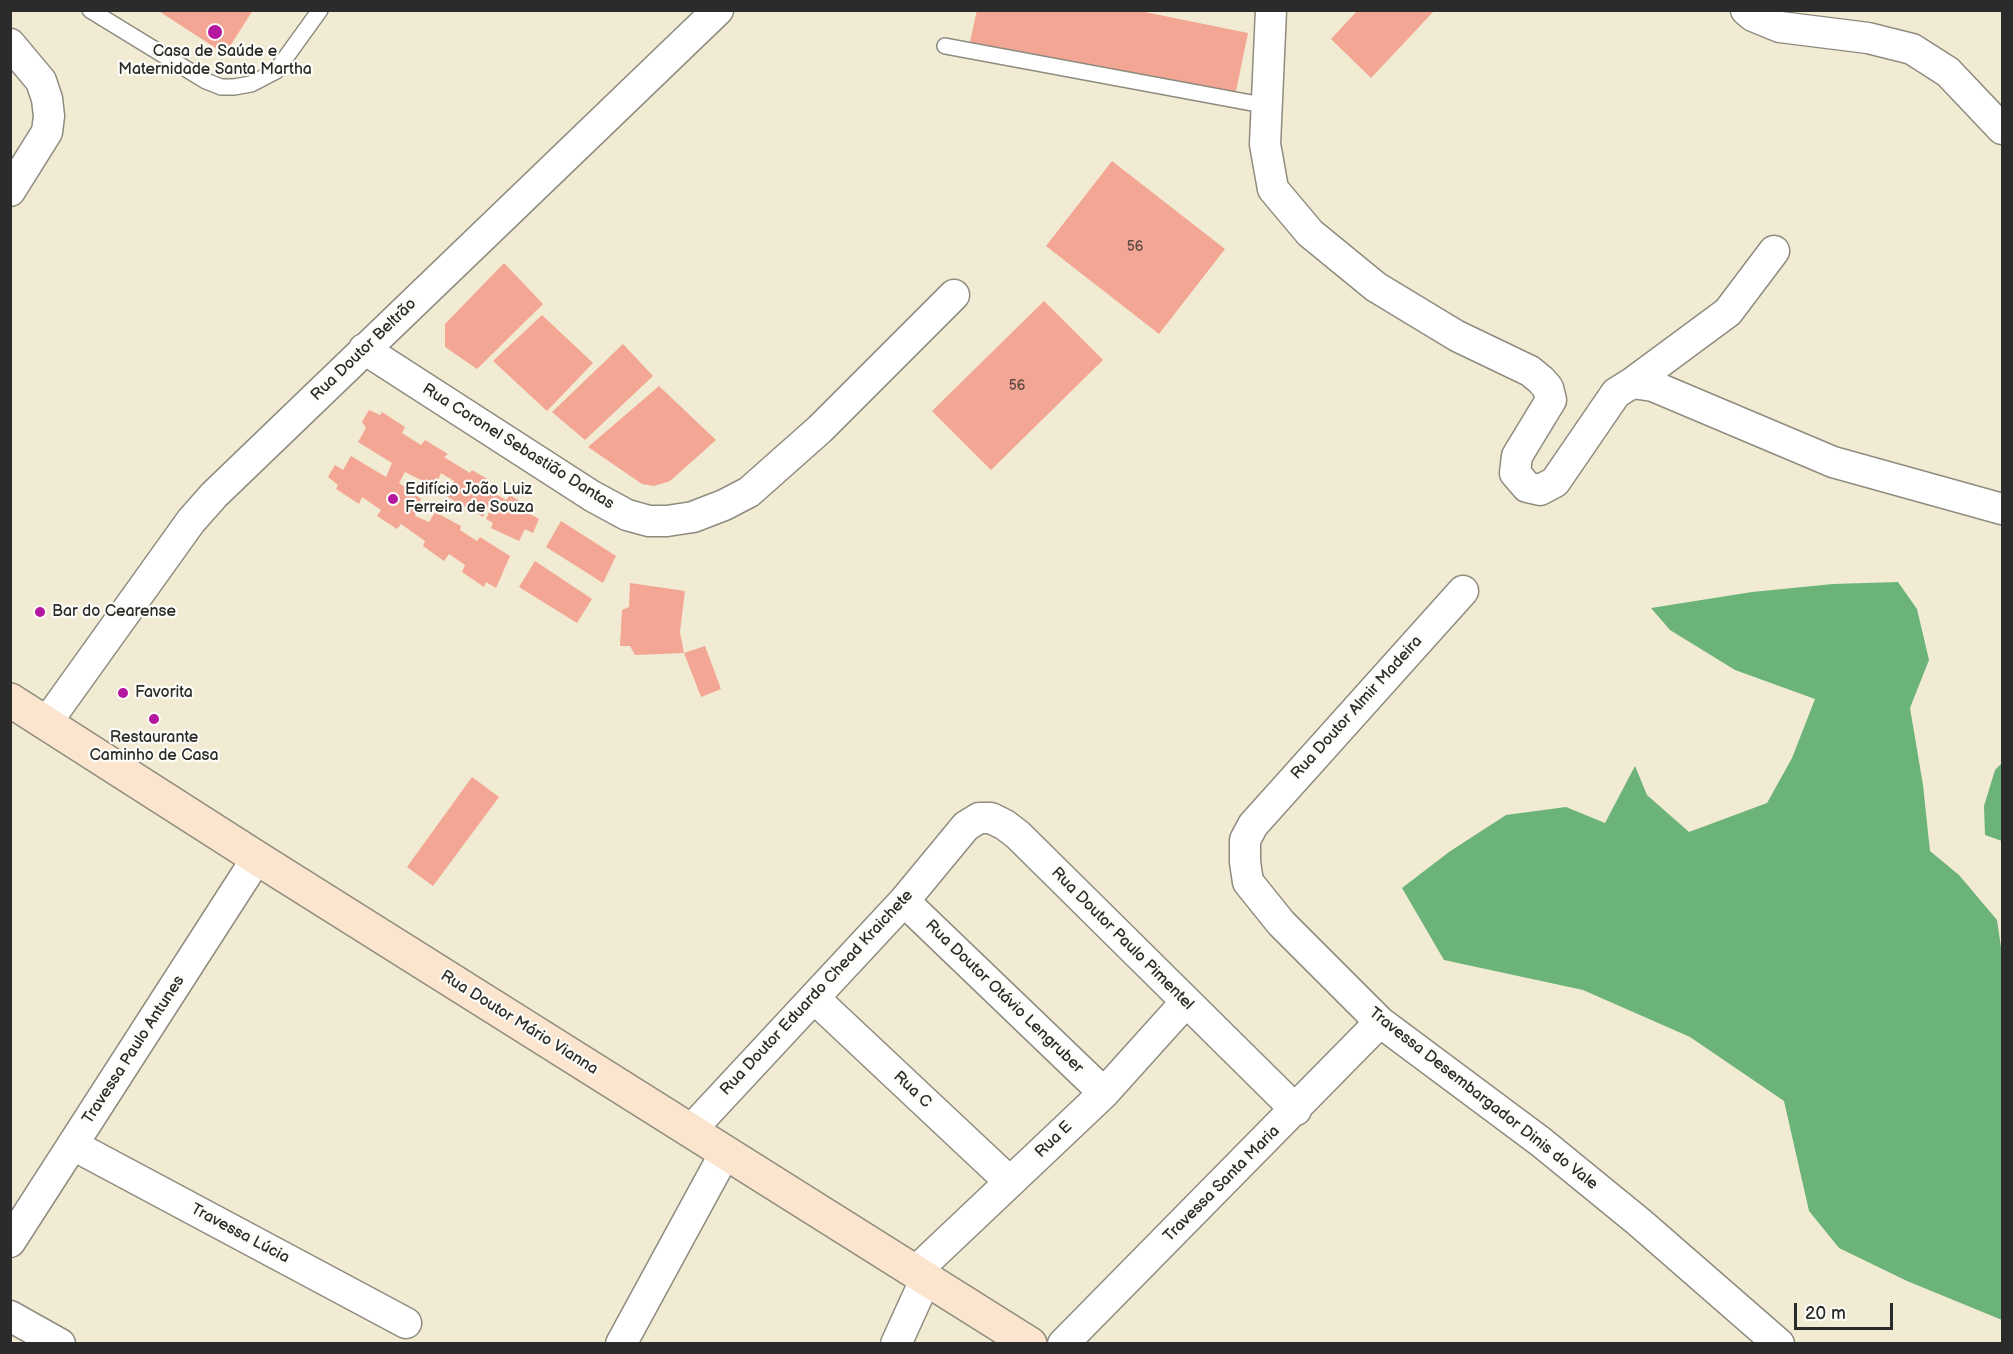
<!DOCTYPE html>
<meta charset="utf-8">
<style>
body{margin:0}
#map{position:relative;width:2013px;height:1354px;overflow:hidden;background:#f2ebd3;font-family:"Balsamiq Sans",sans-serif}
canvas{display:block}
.frame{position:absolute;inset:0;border:12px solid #2b2b2b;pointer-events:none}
.scale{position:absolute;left:1794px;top:1303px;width:99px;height:27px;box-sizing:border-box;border:3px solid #2b2b2b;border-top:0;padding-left:8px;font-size:18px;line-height:21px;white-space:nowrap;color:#2b2b2b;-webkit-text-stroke:4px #fdfcf7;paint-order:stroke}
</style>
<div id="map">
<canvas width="2013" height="1354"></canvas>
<div class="frame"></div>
<div class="scale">20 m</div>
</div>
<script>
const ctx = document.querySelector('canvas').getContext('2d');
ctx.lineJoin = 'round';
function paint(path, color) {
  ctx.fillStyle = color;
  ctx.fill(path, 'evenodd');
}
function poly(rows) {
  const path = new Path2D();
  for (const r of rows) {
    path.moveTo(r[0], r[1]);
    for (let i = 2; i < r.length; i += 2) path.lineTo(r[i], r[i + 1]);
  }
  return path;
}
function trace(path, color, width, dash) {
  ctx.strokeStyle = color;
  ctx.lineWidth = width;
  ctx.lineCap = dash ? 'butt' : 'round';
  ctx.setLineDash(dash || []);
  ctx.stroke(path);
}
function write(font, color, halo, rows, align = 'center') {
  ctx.font = font + ' "Balsamiq Sans",sans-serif';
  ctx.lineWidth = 4.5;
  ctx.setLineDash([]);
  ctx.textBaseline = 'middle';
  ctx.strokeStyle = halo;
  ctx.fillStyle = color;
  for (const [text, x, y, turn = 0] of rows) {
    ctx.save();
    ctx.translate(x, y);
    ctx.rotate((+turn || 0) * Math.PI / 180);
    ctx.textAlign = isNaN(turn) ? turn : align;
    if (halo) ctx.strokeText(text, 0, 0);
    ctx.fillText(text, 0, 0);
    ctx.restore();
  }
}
const forest = poly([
 [1898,582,1917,609,1929,660,1910,708,1923,785,1930,851,1959,875,1997,920,2002,954,2002,1320,1907,1281,1839,1248,1809,1211,1784,1101,1690,1037,1583,990,1444,960,1402,888,1449,852,1506,815,1566,807,1605,823,1635,766,1647,795,1689,832,1767,803,1792,758,1815,699,1735,670,1670,630,1651,608,1752,592,1833,584],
 [2002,763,2002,841,1985,835,1984,806,1995,770]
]);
const building = poly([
 [157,10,253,10,225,54],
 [977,10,1135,10,1248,33,1235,96,970,42],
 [1358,10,1435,10,1371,78,1331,39],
 [1112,161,1225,249,1159,334,1046,246],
 [504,263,543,304,477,369,445,347,445,324],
 [1044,301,1103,360,991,470,932,411],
 [542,315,593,363,547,411,493,361],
 [623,344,653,376,585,440,552,412],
 [659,386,716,440,670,481,654,486,642,484,588,447],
 [369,410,380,415,382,412,405,427,402,433,421,445,425,440,448,454,444,457,470,473,472,470,491,481,487,489,506,500,510,495,531,508,530,514,539,519,533,533,525,529,519,541,491,528,493,523,486,519,492,506,489,504,483,517,446,496,454,481,441,473,435,487,405,472,399,483,421,499,415,516,429,522,435,512,461,526,460,530,477,541,480,537,510,556,496,588,486,582,484,587,462,572,465,565,449,554,444,561,423,546,425,541,401,524,397,529,377,516,381,510,362,497,359,504,336,489,338,485,328,477,335,465,343,470,351,456,386,477,392,463,358,442,366,428,362,422],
 [561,521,616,556,603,583,546,547],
 [535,561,592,599,577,623,519,587],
 [630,583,685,591,680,632,684,653,635,655,630,646,620,646,622,610,629,607],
 [705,646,721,689,701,697,684,653],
 [472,777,499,797,433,886,407,867]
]);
const service = poly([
 [90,10,206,81,221,87,234,87,251,84,276,71,320,10],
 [945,46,1268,106]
]);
const minor = poly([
 [1271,10,1265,144,1273,189,1310,233,1376,287,1457,336,1530,371,1541,380,1548,388,1551,400,1517,456,1515,473,1527,487,1540,490,1555,482,1616,393,1632,383,1653,386,1833,462,2002,509],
 [1746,10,1753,16,1780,27,1868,38,1912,49,1948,72,2002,129],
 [10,44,41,81,47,99,49,116,47,132,10,191],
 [364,349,592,496,627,515,649,521,667,521,693,517,724,505,749,492,820,429,954,295],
 [1632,383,1728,312,1774,251],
 [1463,591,1253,825,1245,840,1245,862,1248,882,1281,923,1380,1022,1541,1142,1639,1222,1779,1344],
 [47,722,191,521,214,495,718,10],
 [904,901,1104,1093],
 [814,998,1010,1182],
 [690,1131,904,901,966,826,979,818,991,818,1005,825,1018,835,1296,1110],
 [73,1145,406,1323],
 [10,1242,257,858],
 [916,1271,1104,1093,1185,1003],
 [10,1316,60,1344],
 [621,1344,725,1153],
 [896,1344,926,1278],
 [1063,1344,1380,1022]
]);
const secondary = poly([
 [10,700,257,858,1030,1344]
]);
const markers = [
 [215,32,8,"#b5179e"],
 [393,499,6,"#b5179e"],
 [40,612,6,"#b5179e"],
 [123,693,6,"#b5179e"],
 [154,719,6,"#b5179e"]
];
const numberNames = [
 ["56",1135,247],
 ["56",1017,386]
];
const poiNames = [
 ["Casa de Saúde e",215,52,"center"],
 ["Maternidade Santa Martha",215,70,"center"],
 ["Edifício João Luiz",405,490],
 ["Ferreira de Souza",405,508],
 ["Bar do Cearense",52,612],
 ["Favorita",135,693],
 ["Restaurante",154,738,"center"],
 ["Caminho de Casa",154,756,"center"]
];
const streetNames = [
 ["Rua Doutor Beltrão",364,350,-44],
 ["Rua Coronel Sebastião Dantas",518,447,32],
 ["Rua Doutor Almir Madeira",1357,708,-48],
 ["Rua Doutor Paulo Pimentel",1122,939,45],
 ["Rua Doutor Eduardo Chead Kraichete",817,993,-47],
 ["Rua Doutor Otávio Lengruber",1004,997,44],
 ["Rua Doutor Mário Vianna",519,1023,32],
 ["Travessa Paulo Antunes",134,1050,-57],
 ["Rua C",912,1090,43],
 ["Travessa Desembargador Dinis do Vale",1483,1099,38],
 ["Rua E",1054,1140,-44],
 ["Travessa Santa Maria",1222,1184,-45],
 ["Travessa Lúcia",240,1234,28]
];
paint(forest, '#6cb379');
paint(building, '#f2a693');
trace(service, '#8e8b7f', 18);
trace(minor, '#8e8b7f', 33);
trace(secondary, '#8e8b7f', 36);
trace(service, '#fff', 15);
trace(minor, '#fff', 30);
trace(secondary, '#fbe5cf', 33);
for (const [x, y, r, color] of markers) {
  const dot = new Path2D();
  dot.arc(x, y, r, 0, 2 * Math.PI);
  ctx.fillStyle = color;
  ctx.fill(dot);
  trace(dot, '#fdfcf7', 2);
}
write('14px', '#5d4a45', null, numberNames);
write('16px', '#2b2b2b', '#fdfcf7', poiNames, 'left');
write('16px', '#2b2b2b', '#fdfcf7', streetNames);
</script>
